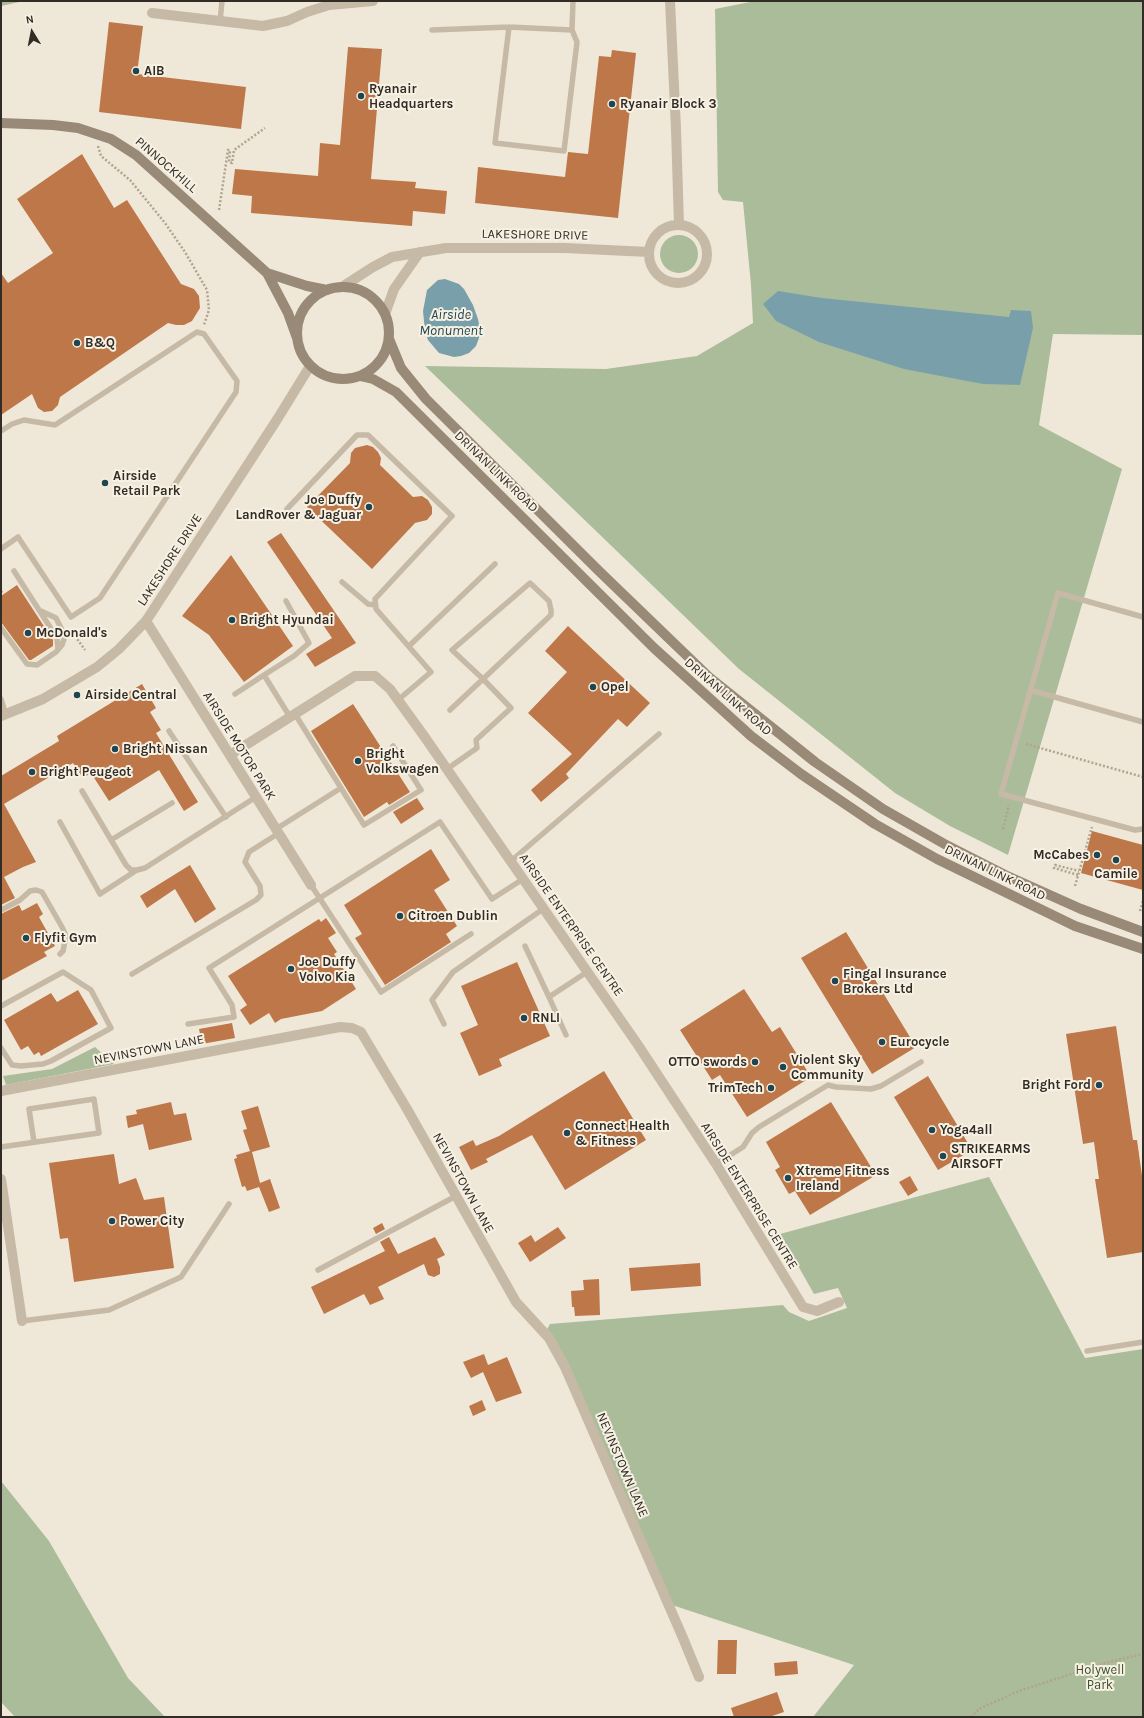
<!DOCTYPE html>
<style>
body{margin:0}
#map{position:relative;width:1144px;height:1718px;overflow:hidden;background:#efe8d8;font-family:Karla,sans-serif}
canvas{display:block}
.frame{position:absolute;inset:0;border:2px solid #322c26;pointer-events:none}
.north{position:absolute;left:12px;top:12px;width:40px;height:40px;-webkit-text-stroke:3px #f7f1e4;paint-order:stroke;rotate:350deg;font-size:11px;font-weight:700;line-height:16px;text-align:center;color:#322c26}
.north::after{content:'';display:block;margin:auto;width:14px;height:18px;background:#322c26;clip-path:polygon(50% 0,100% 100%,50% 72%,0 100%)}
</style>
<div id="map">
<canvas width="1144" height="1718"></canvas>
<div class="frame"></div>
<div class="north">N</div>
</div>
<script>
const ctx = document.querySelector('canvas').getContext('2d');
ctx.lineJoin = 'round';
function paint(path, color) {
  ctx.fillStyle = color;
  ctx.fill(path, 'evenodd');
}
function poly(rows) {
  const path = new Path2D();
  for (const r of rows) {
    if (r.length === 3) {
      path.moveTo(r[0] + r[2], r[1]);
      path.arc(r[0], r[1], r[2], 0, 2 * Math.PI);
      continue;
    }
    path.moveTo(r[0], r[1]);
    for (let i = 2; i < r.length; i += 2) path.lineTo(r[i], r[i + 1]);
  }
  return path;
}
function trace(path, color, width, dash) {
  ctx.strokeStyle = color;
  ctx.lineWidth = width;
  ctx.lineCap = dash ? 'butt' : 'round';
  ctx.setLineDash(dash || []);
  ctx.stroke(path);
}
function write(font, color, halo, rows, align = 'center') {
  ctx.font = font + ' Karla,sans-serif';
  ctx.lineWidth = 4;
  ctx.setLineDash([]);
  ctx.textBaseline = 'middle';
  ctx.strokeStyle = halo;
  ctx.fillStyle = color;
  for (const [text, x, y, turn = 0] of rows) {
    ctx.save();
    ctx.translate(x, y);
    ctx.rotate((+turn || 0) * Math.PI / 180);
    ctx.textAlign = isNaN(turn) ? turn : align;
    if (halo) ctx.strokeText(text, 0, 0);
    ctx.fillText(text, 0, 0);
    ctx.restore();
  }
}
const green = poly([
 [1,1,24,1,1,6],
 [755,1,1143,1,1143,335,1053,334,1039,425,1122,469,1008,855,950,826,895,793,739,669,425,366,606,369,697,356,753,323,751,285,743,202,723,200,718,192,715,9],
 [679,254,19],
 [95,1047,114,1064,6,1085,3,1076,52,1069],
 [989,1177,1085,1358,1143,1349,1143,1717,813,1717,854,1665,669,1604,545,1333,550,1324,783,1305,789,1312,809,1321,847,1308,838,1288,814,1294,780,1234],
 [1,1481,49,1541,128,1678,165,1717,15,1717,1,1702]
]);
const water = poly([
 [445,279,459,284,464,289,473,305,478,319,480,329,479,338,476,346,469,353,461,356,454,357,439,353,428,340,425,331,423,311,427,290,438,280],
 [778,291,822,298,1009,317,1011,310,1031,311,1033,328,1020,385,983,384,904,369,819,342,776,321,763,304]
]);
const building = poly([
 [109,22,143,26,137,74,246,87,241,129,99,112],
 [348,47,382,49,371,179,416,182,415,188,447,191,445,214,413,211,412,226,251,213,252,196,232,194,235,169,318,176,320,143,340,145],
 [612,50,636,53,618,218,475,203,478,167,565,177,568,152,588,154,599,56,611,57],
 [82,154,114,208,127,200,181,284,194,289,199,296,200,308,192,321,184,325,176,325,168,323,60,397,58,405,52,411,44,412,38,408,32,394,1,415,1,273,8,283,53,253,17,199],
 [367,445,373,447,378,452,381,458,380,465,413,497,422,496,428,500,432,507,432,514,427,520,415,523,372,569,307,507,350,463,351,453,355,448],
 [281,533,356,643,315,667,306,654,332,638,267,542],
 [231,555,293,646,244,682,209,635,182,616],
 [17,585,53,640,53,646,31,660,29,660,1,622,1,596],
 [568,626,650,703,627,727,618,719,566,774,569,778,541,802,531,790,572,754,528,713,567,672,545,651],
 [142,684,156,708,150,712,161,730,156,733,198,802,184,811,159,770,109,801,91,773,83,778,73,763,4,804,36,862,23,867,4,877,15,898,1,905,1,776,59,741,57,736],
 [353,704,410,792,389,805,387,802,364,817,311,731],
 [417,798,424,809,401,824,393,812],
 [1092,831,1143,845,1143,890,1081,873],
 [431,849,450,880,434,890,457,926,446,934,451,942,385,985,355,938,362,934,344,905],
 [190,865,216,909,195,923,175,889,147,908,140,896],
 [37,903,43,914,39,917,55,946,44,952,47,956,1,981,1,914,19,905,22,911],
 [326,918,336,933,328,938,337,952,334,954,356,989,322,1011,281,1019,275,1023,269,1013,250,1025,240,1010,247,1005,228,976,319,919,321,922],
 [846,932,916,1047,872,1074,801,958],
 [517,962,550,1036,499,1059,502,1066,479,1076,460,1033,478,1025,461,986],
 [744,989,772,1032,780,1027,811,1077,747,1117,720,1075,712,1080,680,1030],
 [78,990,98,1024,41,1056,39,1052,34,1055,28,1046,21,1050,4,1020,51,993,57,1002],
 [232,1023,235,1038,202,1044,199,1029],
 [1116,1026,1133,1140,1137,1140,1143,1183,1143,1252,1107,1258,1095,1179,1099,1179,1094,1142,1083,1144,1066,1034],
 [604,1071,646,1140,565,1190,532,1135,486,1159,488,1162,471,1170,459,1147,473,1140,476,1146,499,1136],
 [928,1076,972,1150,938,1170,894,1097],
 [171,1102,174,1115,186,1113,192,1140,149,1150,143,1124,128,1128,126,1116,137,1114,136,1110],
 [831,1102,876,1175,810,1215,795,1191,789,1194,775,1170,780,1167,766,1142],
 [258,1106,270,1147,252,1152,260,1183,270,1179,280,1208,269,1212,259,1187,247,1191,245,1186,242,1187,234,1159,237,1158,236,1155,250,1151,243,1130,247,1129,241,1111],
 [114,1154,119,1184,136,1178,144,1200,164,1197,174,1268,74,1282,68,1238,60,1239,49,1163],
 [910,1176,918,1190,908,1196,899,1182],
 [382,1223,385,1229,376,1234,373,1228],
 [558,1227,566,1238,530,1262,518,1243,531,1235,535,1242],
 [389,1237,398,1254,435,1237,445,1255,437,1259,440,1267,440,1274,434,1277,428,1275,424,1264,378,1287,384,1299,370,1305,364,1294,324,1314,311,1287,385,1251,380,1242],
 [700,1263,701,1286,631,1291,629,1268],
 [599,1279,600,1315,575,1316,574,1307,572,1307,571,1291,584,1290,583,1280],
 [484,1354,488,1365,507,1357,522,1393,496,1402,483,1372,471,1378,463,1362],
 [482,1400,486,1410,473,1416,469,1406],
 [718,1640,737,1640,736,1674,717,1674],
 [797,1661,798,1674,775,1676,774,1663],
 [777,1692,784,1712,769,1717,734,1717,731,1708]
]);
const path = poly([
 [98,146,101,156,130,180,165,223,185,252,207,290,209,310,204,325],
 [219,210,228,150,230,150,229,162,232,163,234,150,265,128],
 [1,591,3,594],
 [75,636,85,650],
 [1026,744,1143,777],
 [1003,829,1009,805],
 [1078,875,1054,868,1055,865,1079,871],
 [1075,886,1092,827],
 [1140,911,1143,901],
 [971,1717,979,1709,1019,1691,1105,1663,1143,1654]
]);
const service = poly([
 [220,22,222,1],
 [509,27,495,143,564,151,577,42,572,30,573,1],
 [432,30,509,27,572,30],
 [1,431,12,424,24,420,55,425,197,332,204,334,237,381,236,392,100,598,71,617,18,537,1,549],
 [287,509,357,435,368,435,452,516,375,599,376,609,431,672,398,700],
 [14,571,57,638,58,649],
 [342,582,368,604,375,605],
 [1143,617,1058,593,1001,794,1135,830,1143,829],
 [1,628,27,664,37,665,56,652,62,645,65,636,56,618,41,611],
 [409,646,495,564],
 [264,675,294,656,309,643,286,601],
 [1030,690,1143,722],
 [235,694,264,675,290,717],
 [1,699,6,715],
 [295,714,364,825,421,790,393,746],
 [169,731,226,817],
 [447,769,477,748,476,740,511,708,483,679,452,650,530,583,549,601,551,610,551,615,483,679,450,710],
 [82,791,126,865,131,870,137,870,145,868,256,797],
 [60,822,100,894,137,870],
 [276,829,341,788],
 [111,840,172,803],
 [511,861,659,734],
 [311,885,381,992,471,934],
 [1,910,20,900,30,891,36,890,42,892,62,927,66,936,63,951,60,954],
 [525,946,549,997,587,972],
 [132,974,256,900,261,895,260,886,245,862,249,852,279,833],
 [549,997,566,1035],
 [1,1006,63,972,91,990,111,1028,51,1061,43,1064,21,1066,12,1065,1,1048],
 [188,1024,234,1017,232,1005,209,968,440,822,492,899,523,879],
 [444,1024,432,1000,453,972,543,909],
 [1,1147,99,1133,94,1099,29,1109,34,1142],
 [716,1164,743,1147,752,1133,759,1127,828,1085,836,1087,871,1089,881,1086,921,1062],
 [318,1270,456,1196],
 [22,1321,109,1310,181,1277,229,1204],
 [1087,1351,1143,1342]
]);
const minor = poly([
 [670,1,676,129,679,225],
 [152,13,263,26,287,21,307,12,329,5,373,1],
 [678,254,29],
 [342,287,373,267,392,257,446,248,565,248,649,252],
 [385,314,394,289,420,252],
 [146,621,311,885],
 [230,755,355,676,375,676,390,689,424,736,638,1045,716,1164,803,1307,817,1311,839,1302],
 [1,1091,340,1027,352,1028,361,1032,407,1109,516,1302,549,1338,565,1367,683,1638,699,1677],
 [1,1179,22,1321]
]);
const tertiary = poly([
 [1,716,43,699,97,667,119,649,146,621,278,418,310,366]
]);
const secondary = poly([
 [1,123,53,125,78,128,111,139,136,155,267,273,288,313,297,338],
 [267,273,307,286,327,290],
 [343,333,46],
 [389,339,401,368,426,399,600,572,710,678,815,762,883,809,948,846,1005,875,1081,909,1143,932],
 [360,376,373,379,396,392,654,648,751,736,801,774,875,824,937,859,1075,926,1143,949]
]);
const markers = [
 [136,71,4,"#1f4550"],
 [361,96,4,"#1f4550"],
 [612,104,4,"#1f4550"],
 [77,343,4,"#1f4550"],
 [105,483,4,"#1f4550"],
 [369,507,4,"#1f4550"],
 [232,620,4,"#1f4550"],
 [28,633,4,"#1f4550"],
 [593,687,4,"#1f4550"],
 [77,695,4,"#1f4550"],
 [115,749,4,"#1f4550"],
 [358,761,4,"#1f4550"],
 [32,772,4,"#1f4550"],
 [1097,855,4,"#1f4550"],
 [1116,860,4,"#1f4550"],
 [400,916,4,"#1f4550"],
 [26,938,4,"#1f4550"],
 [291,969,4,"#1f4550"],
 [835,981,4,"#1f4550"],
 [524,1018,4,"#1f4550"],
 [882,1042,4,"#1f4550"],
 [755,1062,4,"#1f4550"],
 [783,1067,4,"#1f4550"],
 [1099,1085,4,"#1f4550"],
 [771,1088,4,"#1f4550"],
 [932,1130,4,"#1f4550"],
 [567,1133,4,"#1f4550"],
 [943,1156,4,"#1f4550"],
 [788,1178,4,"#1f4550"],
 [112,1221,4,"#1f4550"]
];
const poiNames = [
 ["AIB",144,71],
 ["Ryanair",369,89],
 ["Headquarters",369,104],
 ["Ryanair Block 3",620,104],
 ["B&Q",85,343],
 ["Airside",113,476],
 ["Retail Park",113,491],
 ["Joe Duffy",361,500,"right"],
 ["LandRover & Jaguar",361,515,"right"],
 ["Bright Hyundai",240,620],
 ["McDonald's",36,633],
 ["Opel",601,687],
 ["Airside Central",85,695],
 ["Bright Nissan",123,749],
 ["Bright",366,754],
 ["Volkswagen",366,769],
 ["Bright Peugeot",40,772],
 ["McCabes",1089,855,"right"],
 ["Camile",1116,874,"center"],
 ["Citroen Dublin",408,916],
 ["Flyfit Gym",34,938],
 ["Joe Duffy",299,962],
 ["Volvo Kia",299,977],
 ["Fingal Insurance",843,974],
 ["Brokers Ltd",843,989],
 ["RNLI",532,1018],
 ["Eurocycle",890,1042],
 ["Violent Sky",791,1060],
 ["Community",791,1075],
 ["OTTO swords",747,1062,"right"],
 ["Bright Ford",1091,1085,"right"],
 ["TrimTech",763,1088,"right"],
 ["Connect Health",575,1126],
 ["& Fitness",575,1141],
 ["Yoga4all",940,1130],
 ["STRIKEARMS",951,1149],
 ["AIRSOFT",951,1164],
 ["Xtreme Fitness",796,1171],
 ["Ireland",796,1186],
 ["Power City",120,1221]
];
const streetNames = [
 ["PINNOCKHILL",166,165,41],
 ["LAKESHORE DRIVE",535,235,1],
 ["DRINAN LINK ROAD",496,472,44],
 ["LAKESHORE DRIVE",170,560,-57],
 ["DRINAN LINK ROAD",728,697,41],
 ["AIRSIDE MOTOR PARK",239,746,58],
 ["DRINAN LINK ROAD",995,873,26],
 ["AIRSIDE ENTERPRISE CENTRE",571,925,55],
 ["NEVINSTOWN LANE",149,1050,-11],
 ["NEVINSTOWN LANE",463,1183,61],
 ["AIRSIDE ENTERPRISE CENTRE",749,1196,58],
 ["NEVINSTOWN LANE",622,1465,67]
];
const parkNames = [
 ["Holywell",1100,1670],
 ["Park",1100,1685]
];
const waterNames = [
 ["Airside",451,315],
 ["Monument",451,331]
];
paint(green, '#abbc9a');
paint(water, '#79a0aa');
paint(building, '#bd7748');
trace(path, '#b1a390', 2.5, [2, 2]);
trace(service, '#c6b9a5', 5.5);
trace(minor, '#c6b9a5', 10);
trace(tertiary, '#c6b9a5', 10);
trace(secondary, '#998977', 10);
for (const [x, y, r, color] of markers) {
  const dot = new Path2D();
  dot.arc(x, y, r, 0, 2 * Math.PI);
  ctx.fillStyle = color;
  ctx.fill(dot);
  trace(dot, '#f7f1e4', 1.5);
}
write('bold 13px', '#322c26', '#f7f1e4', poiNames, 'left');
write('13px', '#322c26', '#f7f1e4', streetNames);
write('13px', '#3c4f2c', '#f7f1e4', parkNames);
write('italic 14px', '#1f4550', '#f7f1e4', waterNames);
</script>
